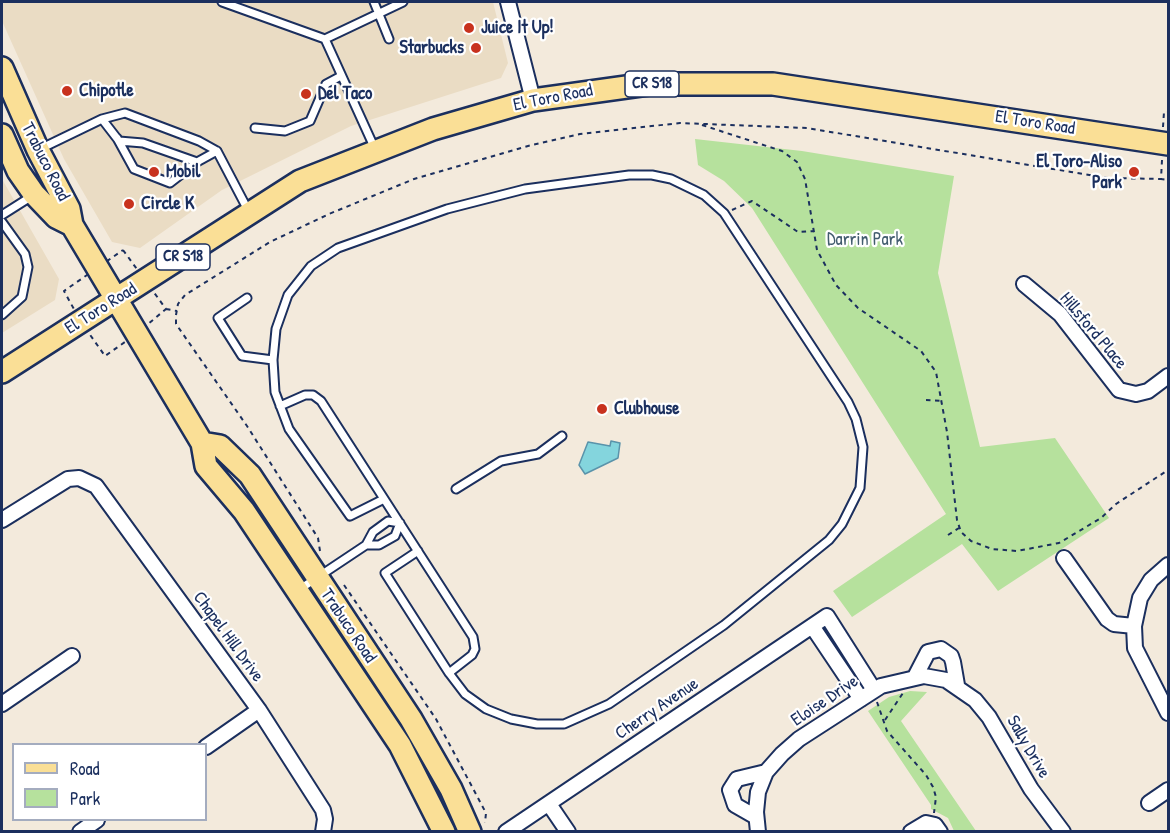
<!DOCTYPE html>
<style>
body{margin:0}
#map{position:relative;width:1170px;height:833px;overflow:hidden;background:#f3eadc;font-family:"Patrick Hand",sans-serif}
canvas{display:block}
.frame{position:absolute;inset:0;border:3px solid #1b2f5e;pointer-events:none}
.legend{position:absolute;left:12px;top:743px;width:195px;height:78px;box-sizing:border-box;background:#fff;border:2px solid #a4acbf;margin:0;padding:8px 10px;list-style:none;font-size:18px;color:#1b2f5e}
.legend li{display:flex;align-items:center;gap:12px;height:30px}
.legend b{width:30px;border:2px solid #a4acbf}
</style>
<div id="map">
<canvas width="1170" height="833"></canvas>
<div class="frame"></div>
<ul class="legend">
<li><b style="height:8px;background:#fadf96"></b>Road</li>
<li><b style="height:16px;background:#b6e19d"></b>Park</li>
</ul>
</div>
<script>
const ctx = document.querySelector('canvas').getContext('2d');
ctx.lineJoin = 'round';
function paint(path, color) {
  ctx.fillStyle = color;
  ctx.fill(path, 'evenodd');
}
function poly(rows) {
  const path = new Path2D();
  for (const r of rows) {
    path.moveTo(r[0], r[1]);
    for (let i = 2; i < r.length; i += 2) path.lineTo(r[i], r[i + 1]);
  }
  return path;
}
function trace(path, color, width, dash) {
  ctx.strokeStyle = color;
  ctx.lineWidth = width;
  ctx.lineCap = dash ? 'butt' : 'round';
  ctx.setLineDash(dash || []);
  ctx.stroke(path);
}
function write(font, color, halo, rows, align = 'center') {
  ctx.font = font + ' "Patrick Hand",sans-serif';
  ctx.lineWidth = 4.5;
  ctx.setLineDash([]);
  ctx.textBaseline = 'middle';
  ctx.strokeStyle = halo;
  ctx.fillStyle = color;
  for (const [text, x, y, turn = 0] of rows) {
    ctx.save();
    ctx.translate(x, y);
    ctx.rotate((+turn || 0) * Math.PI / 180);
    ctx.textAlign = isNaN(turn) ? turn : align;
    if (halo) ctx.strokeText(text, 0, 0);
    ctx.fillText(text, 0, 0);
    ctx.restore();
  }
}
const built = poly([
 [2,2,493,2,508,63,501,78,351,126,222,190,140,248,112,242,64,159,2,21],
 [2,179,59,279,55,300,2,333]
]);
const green = poly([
 [695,139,802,151,954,176,938,273,980,447,1055,438,1109,518,998,591,962,544,852,617,833,591,946,514,752,208,724,181,698,165],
 [910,691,927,692,901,721,976,831,954,831,948,818,931,809,931,805,868,711,889,697]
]);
const water = poly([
 [611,441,620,443,618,458,585,474,579,465,588,442,610,446,611,441]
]);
const path = poly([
 [702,125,782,151,797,162,805,179,817,250,836,285,858,308,921,351,936,372,947,432,957,520,961,532,971,541,992,549,1017,551,1059,543,1101,518,1116,504,1168,470],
 [1163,127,1164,112,1168,112],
 [1162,160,1161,179,1168,180],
 [732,210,752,201,798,232,814,231],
 [123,250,166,309,135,335,105,356,81,322,64,291,123,250],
 [166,309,177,311],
 [926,400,943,401],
 [948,535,959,528],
 [320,551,318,538,247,426,176,324,176,315,178,304,185,295,270,242,329,214,414,179,528,146,580,134,680,123,807,128,1071,172,1108,178,1161,179],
 [344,585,436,719,486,813,485,823],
 [877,702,887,731,926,775,933,787,936,797,934,813],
 [885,720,903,693]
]);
const lane = poly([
 [222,2,325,39,403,2],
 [374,2,389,39],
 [325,39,375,149],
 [102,119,119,141,143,143,197,162,217,151],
 [255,128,285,131,310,121,326,84,341,76],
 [117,138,134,169,170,183,197,162],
 [40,149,102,119,125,113,199,141,217,151,249,212],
 [2,215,32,196],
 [2,222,25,254,28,267,22,297,2,315],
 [247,298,218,318,242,356,273,360],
 [280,406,305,395,313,395,321,401,473,637,475,649,472,655,449,673],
 [456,489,501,461,538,454,562,436],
 [384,499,350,516,289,429,275,392,273,360,276,329,288,295,311,266,338,248,447,209,525,189,629,175,652,175,671,179,704,195,724,213,848,402,856,419,863,447,860,488,842,524,829,540,724,625,609,704,564,724,537,724,511,719,486,709,465,694,449,673,385,573,418,551],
 [300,589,366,545,373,532,388,521,400,523,395,536,379,545,366,545]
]);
const street = poly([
 [508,2,533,100],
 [1024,284,1060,314,1119,390,1136,394,1148,391,1168,376],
 [2,520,68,479,79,478,96,486,259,710,323,810,325,819,323,832],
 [1064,558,1107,619,1114,624,1134,626],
 [1168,565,1151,580,1140,598,1134,626,1135,648,1168,713],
 [812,626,861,699],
 [915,677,928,652,941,649,951,656,953,662,957,685],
 [2,704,72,656],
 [206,747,259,710],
 [1149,803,1168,790],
 [549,804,568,832],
 [756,817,735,805,730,790,737,779,766,772],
 [80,832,97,820],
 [506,832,827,616,874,690],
 [758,832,756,812,758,792,766,772,782,754,799,739,881,686,924,676,946,680,975,700,989,717,1031,789,1063,832],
 [911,832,926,823,935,825,940,832]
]);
const primary = poly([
 [2,68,38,150,69,209,72,225,202,443,206,466,244,511,400,745,444,832],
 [2,135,18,171,34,194,56,217,72,225],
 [2,372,300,181,433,129,533,100,648,84,773,84,1168,144],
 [202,443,220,446,250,475,411,719,451,789,470,832]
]);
const markers = [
 [469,28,6,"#c8321e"],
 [476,48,6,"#c8321e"],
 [67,91,6,"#c8321e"],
 [306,94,6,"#c8321e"],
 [154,172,6,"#c8321e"],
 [1134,172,6,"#c8321e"],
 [129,204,6,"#c8321e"],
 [602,409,6,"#c8321e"]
];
const shields = [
 [652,84,54],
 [183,257,54]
];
const shieldNames = [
 ["CR S18",652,84],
 ["CR S18",183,257]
];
const poiNames = [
 ["Juice It Up!",481,28],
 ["Starbucks",464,48,"right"],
 ["Chipotle",79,91],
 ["Del Taco",318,94],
 ["El Toro-Aliso",1122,162,"right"],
 ["Park",1122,183,"right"],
 ["Mobil",166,172],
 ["Circle K",141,204],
 ["Clubhouse",614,409]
];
const streetNames = [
 ["El Toro Road",553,98,-11],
 ["El Toro Road",1035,123,9],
 ["Trabuco Road",45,162,63],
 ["El Toro Road",101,309,-32],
 ["Hillsford Place",1093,331,50],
 ["Trabuco Road",348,626,56],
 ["Chapel Hill Drive",228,637,54],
 ["Eloise Drive",825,701,-34],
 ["Cherry Avenue",657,709,-34],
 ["Sally Drive",1028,747,60]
];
const parkNames = [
 ["Darrin Park",865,240]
];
paint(built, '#eadcc4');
paint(green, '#b6e19d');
paint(water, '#84d5dd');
trace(water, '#5a93aa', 1.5);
trace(lane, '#1b2f5e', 11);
trace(street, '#1b2f5e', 18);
trace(primary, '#1b2f5e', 26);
trace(path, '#1b2f5e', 2, [4.5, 4.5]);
trace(lane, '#fff', 7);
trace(street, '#fff', 14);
trace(primary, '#fadf96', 21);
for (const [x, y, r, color] of markers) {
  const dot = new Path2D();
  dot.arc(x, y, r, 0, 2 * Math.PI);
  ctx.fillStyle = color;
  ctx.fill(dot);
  trace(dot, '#fff', 2);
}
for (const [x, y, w] of shields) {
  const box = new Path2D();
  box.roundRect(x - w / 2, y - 13, w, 26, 4.5);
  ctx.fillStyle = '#fff';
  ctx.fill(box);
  trace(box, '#1b2f5e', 1.5);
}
write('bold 16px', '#1b2f5e', null, shieldNames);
write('bold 18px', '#1b2f5e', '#fff', poiNames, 'left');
write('18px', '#1b2f5e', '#fff', streetNames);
write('18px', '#425c6e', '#fff', parkNames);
</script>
